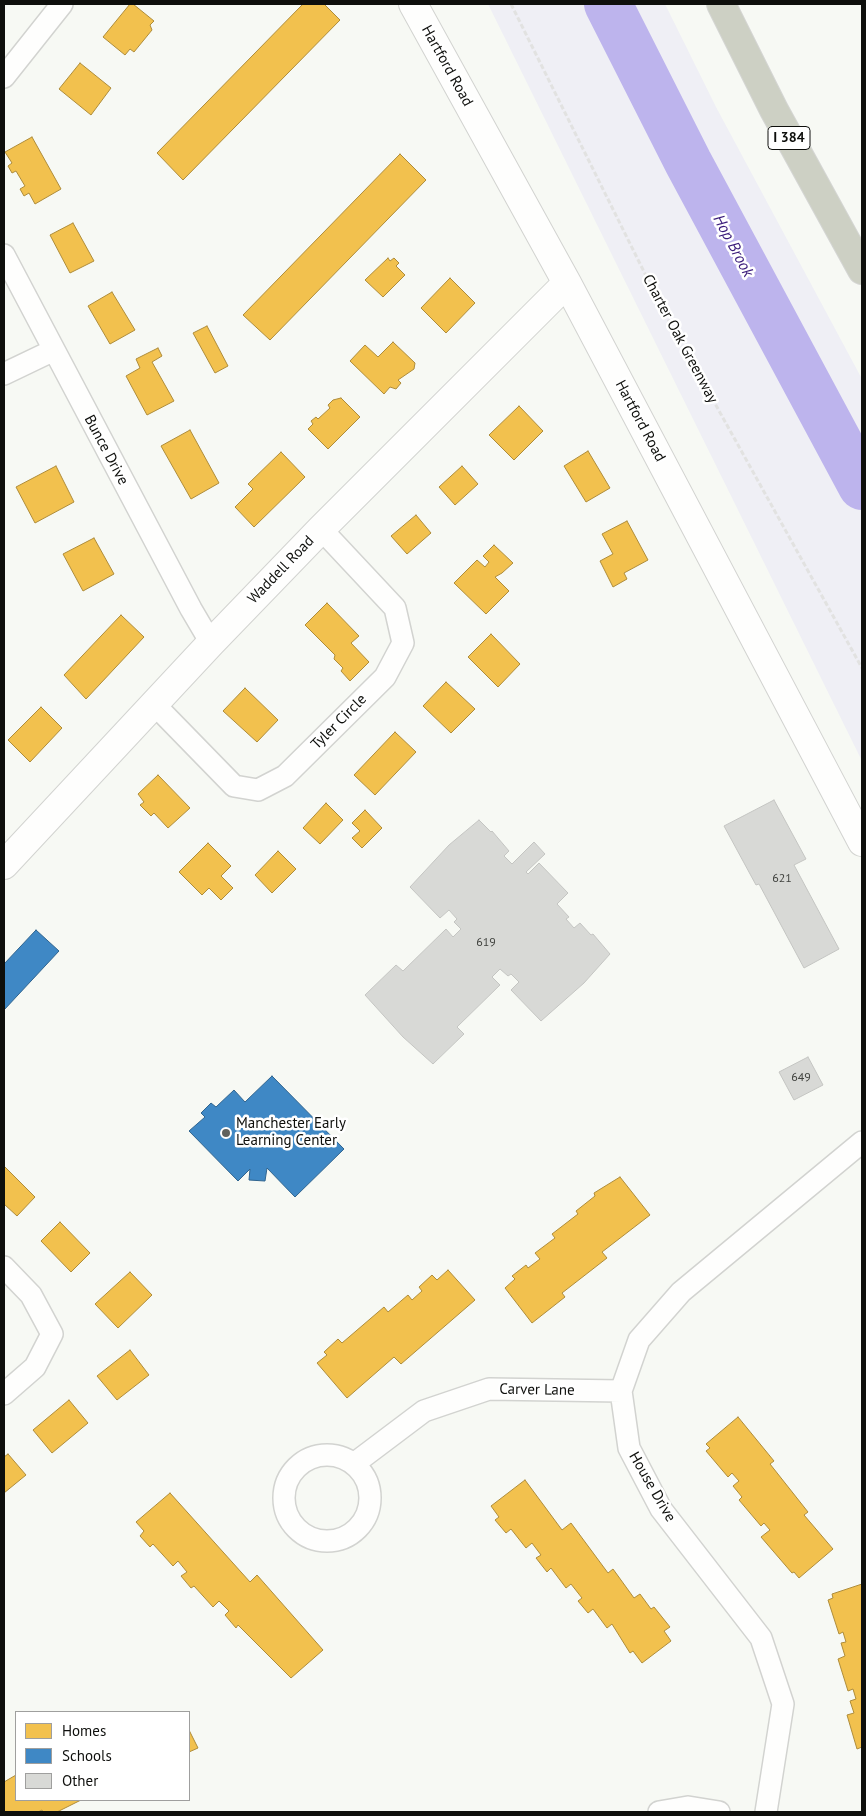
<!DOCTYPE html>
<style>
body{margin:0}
#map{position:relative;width:866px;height:1816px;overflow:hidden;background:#f7f9f4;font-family:"PT Sans",sans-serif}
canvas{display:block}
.frame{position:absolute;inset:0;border:5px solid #0e0f0c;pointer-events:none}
.legend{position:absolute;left:15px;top:1711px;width:175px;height:90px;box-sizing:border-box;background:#fff;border:1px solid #9f9f9e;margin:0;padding:6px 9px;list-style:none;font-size:15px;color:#0e0f0c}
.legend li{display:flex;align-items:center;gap:10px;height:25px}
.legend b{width:25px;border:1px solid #9f9f9e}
</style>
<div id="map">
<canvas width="866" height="1816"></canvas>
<div class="frame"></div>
<ul class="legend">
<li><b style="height:14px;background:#f2c14e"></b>Homes</li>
<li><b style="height:14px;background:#3f88c5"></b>Schools</li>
<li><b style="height:14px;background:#d8d9d6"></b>Other</li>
</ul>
</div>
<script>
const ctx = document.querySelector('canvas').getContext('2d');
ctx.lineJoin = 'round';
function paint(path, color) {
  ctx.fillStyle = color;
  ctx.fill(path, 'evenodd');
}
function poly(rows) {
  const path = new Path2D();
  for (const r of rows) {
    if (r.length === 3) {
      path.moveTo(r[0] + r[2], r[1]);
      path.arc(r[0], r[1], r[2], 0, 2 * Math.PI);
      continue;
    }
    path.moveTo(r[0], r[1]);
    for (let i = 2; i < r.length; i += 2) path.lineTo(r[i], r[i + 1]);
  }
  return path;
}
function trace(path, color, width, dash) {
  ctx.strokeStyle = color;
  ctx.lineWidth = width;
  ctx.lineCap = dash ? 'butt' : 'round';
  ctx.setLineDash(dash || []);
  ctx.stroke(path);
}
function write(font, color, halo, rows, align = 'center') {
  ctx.font = font + ' "PT Sans",sans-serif';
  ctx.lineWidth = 5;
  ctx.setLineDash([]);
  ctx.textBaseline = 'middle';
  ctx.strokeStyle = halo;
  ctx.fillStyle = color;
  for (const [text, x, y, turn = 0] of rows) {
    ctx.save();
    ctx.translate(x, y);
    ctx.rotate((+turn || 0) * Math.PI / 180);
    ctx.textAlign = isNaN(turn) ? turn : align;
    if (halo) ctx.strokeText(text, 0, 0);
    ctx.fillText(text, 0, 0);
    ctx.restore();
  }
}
const green = poly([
 [488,4,665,4,716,107,862,379,862,761]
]);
const homes = poly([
 [130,4,133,4,154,21,150,25,152,30,134,52,130,49,125,55,103,37,130,4],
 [303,4,324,4,340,20,183,180,157,153,303,4],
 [80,63,111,88,91,115,59,89,80,63],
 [32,137,61,189,35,204,29,193,24,196,20,189,25,186,16,171,12,173,8,166,12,163,5,152,32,137],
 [400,154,426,180,270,340,243,315,400,154],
 [73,223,94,261,70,273,50,235,73,223],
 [388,258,390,261,394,258,399,263,396,266,405,275,383,297,365,280,388,258],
 [450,278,475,303,446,333,421,308,450,278],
 [112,292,135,330,110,344,88,306,112,292],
 [207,326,228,366,215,373,193,333,207,326],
 [393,342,415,363,414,369,398,380,401,383,396,389,390,387,384,394,350,361,365,345,378,357,393,342],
 [158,348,162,356,152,362,174,401,147,415,126,376,140,368,136,359,158,348],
 [341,398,360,417,328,449,308,429,313,424,311,421,316,417,318,419,330,408,328,405,333,400,341,398],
 [519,406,543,431,514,460,489,435,519,406],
 [190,430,219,483,191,499,161,446,190,430],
 [588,451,610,488,586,502,564,466,588,451],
 [281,452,305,477,254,527,235,507,253,489,248,484,281,452],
 [56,466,74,502,35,523,16,487,56,466],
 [462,466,478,484,455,505,439,487,462,466],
 [416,515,431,533,407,554,391,536,416,515],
 [627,521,648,560,624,573,627,579,613,587,600,561,613,554,602,534,627,521],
 [94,538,114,574,83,591,63,554,94,538],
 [494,545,513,563,502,573,495,577,509,591,486,614,454,583,477,560,485,567,489,562,483,556,494,545],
 [327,603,359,636,351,643,369,662,350,681,341,671,343,668,334,659,335,655,305,625,327,603],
 [121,615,144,637,86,699,64,675,121,615],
 [491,634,520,664,498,687,468,657,491,634],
 [446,682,475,709,451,733,423,706,446,682],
 [245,688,278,720,257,742,223,711,245,688],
 [41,707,62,728,30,762,8,740,41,707],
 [395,732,416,752,375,795,354,775,395,732],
 [158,775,190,808,168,828,154,813,151,816,140,805,144,802,138,794,158,775],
 [326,803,343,820,320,844,303,828,326,803],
 [365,810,382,828,362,848,352,838,360,831,352,823,365,810],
 [208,843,231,866,221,876,233,888,221,900,209,888,202,895,179,872,208,843],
 [278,851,296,869,272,893,255,875,278,851],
 [4,1166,35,1197,17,1216,4,1204,4,1166],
 [620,1177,650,1215,602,1252,607,1258,562,1293,565,1297,532,1323,505,1288,515,1279,512,1276,526,1265,528,1268,540,1259,535,1253,555,1238,552,1234,578,1214,576,1211,595,1196,594,1193,620,1177],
 [60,1222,90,1253,71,1272,41,1241,60,1222],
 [448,1270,475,1300,401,1364,394,1357,347,1398,317,1363,327,1355,324,1352,338,1339,342,1343,384,1307,388,1312,408,1295,412,1300,422,1291,419,1287,432,1275,437,1280,448,1270],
 [130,1272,152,1295,118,1328,95,1304,130,1272],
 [130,1350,149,1375,117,1400,97,1376,130,1350],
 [69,1400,88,1423,52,1453,33,1430,69,1400],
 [738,1417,774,1461,770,1464,808,1512,804,1515,833,1549,799,1578,794,1572,792,1573,761,1537,770,1530,764,1523,761,1526,739,1500,742,1497,733,1486,739,1481,732,1473,728,1477,706,1451,710,1448,706,1444,738,1417],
 [8,1454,26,1475,4,1493,4,1457,8,1454],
 [525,1480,562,1530,571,1523,608,1573,613,1569,634,1598,640,1594,651,1609,654,1607,670,1627,664,1631,671,1641,642,1663,633,1651,630,1653,612,1624,607,1628,593,1609,588,1613,578,1601,582,1598,571,1584,566,1588,551,1568,547,1572,536,1558,541,1555,532,1543,526,1548,511,1529,506,1533,495,1520,499,1517,491,1506,525,1480],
 [170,1493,250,1582,257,1575,323,1650,291,1678,238,1625,236,1628,225,1615,229,1611,219,1601,213,1607,194,1586,191,1588,181,1576,187,1572,178,1561,173,1566,153,1544,150,1547,140,1536,144,1531,136,1522,170,1493],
 [862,1584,862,1747,857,1749,847,1715,854,1713,850,1701,856,1699,853,1689,848,1691,838,1659,845,1656,841,1643,846,1642,843,1632,839,1634,828,1600,833,1598,832,1594,862,1584],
 [189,1730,198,1748,189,1752,189,1730],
 [16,1775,16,1800,81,1800,57,1812,43,1812,42,1810,38,1812,4,1812,4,1782,16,1775]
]);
const schools = poly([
 [36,930,59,951,4,1010,4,964,36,930],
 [272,1076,344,1149,295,1197,267,1168,265,1181,249,1180,250,1169,238,1181,189,1131,205,1117,201,1113,211,1103,216,1107,234,1090,245,1102,272,1076]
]);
const river = poly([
 [608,4,688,162,862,486]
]);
const building = poly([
 [774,800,806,859,794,865,839,949,804,968,759,884,756,885,724,826,774,800],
 [479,820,491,832,492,831,509,851,504,856,512,864,534,842,545,854,526,872,528,874,539,863,568,893,557,904,569,917,566,919,574,928,580,923,591,935,593,934,610,954,584,983,541,1021,511,990,519,982,511,974,508,976,500,969,492,977,500,985,457,1027,464,1034,433,1064,403,1037,365,995,396,965,403,971,446,929,453,937,461,929,454,922,457,919,449,910,440,918,410,887,449,845,479,820],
 [808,1057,823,1085,794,1100,779,1072,808,1057]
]);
const path = poly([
 [511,4,663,310,862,668]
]);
const street = poly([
 [4,77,62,4],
 [4,255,191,609,211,643],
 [4,374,54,350],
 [154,704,234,786,258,790,285,776,385,677,403,643,395,608,321,529],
 [4,1267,31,1295,52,1334,35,1367,4,1394],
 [327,1498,43],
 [355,1463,424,1411,489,1389,621,1391],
 [659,1812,688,1807,719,1812],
 [766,1812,783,1704,761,1638,661,1509,629,1448,621,1391,639,1340,681,1292,862,1142]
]);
const secondary = poly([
 [413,4,567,283,862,842],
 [4,865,211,643,321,529,567,283]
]);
const highway = poly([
 [721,4,774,110,862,270]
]);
const markers = [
 [226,1133,5,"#60615d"]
];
const numberNames = [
 ["621",782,879],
 ["619",486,943],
 ["649",801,1078]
];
const shields = [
 [789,138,42]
];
const shieldNames = [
 ["I 384",789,138]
];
const streetNames = [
 ["Hartford Road",447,66,61],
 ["Charter Oak Greenway",680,339,62],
 ["Hartford Road",640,421,62],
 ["Bunce Drive",106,450,62],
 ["Waddell Road",281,570,-46],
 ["Tyler Circle",339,722,-45],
 ["Carver Lane",537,1390,1],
 ["House Drive",652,1487,60]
];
const poiNames = [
 ["Manchester Early",236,1124],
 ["Learning Center",236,1141]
];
const waterNames = [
 ["Hop Brook",733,246,62]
];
paint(green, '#efeff5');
paint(homes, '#f2c14e');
trace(homes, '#ae8c3a', 1);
paint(schools, '#3f88c5');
trace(schools, '#30648e', 1);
trace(river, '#bdb4ed', 48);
paint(building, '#d8d9d6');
trace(building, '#c4c5c2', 1);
trace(street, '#d2d3d0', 24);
trace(secondary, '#d2d3d0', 30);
trace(highway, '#d5d6d4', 30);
trace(path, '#e2e2e1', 3, [5, 2.5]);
trace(street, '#fefefd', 21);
trace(secondary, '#fefefd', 28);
trace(highway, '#cdd0c4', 28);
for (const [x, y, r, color] of markers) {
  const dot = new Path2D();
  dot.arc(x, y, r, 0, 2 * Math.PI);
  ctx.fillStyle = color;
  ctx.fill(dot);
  trace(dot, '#fff', 2);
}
write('12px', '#40423e', null, numberNames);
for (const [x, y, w] of shields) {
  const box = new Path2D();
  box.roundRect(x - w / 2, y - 11.5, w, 23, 4);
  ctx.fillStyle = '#fff';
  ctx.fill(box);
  trace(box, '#0e0f0c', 1);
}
write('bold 14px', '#0e0f0c', null, shieldNames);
write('15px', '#0e0f0c', '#fff', streetNames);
write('15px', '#0e0f0c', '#fff', poiNames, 'left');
write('italic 16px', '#3a1b7a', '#fff', waterNames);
</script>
